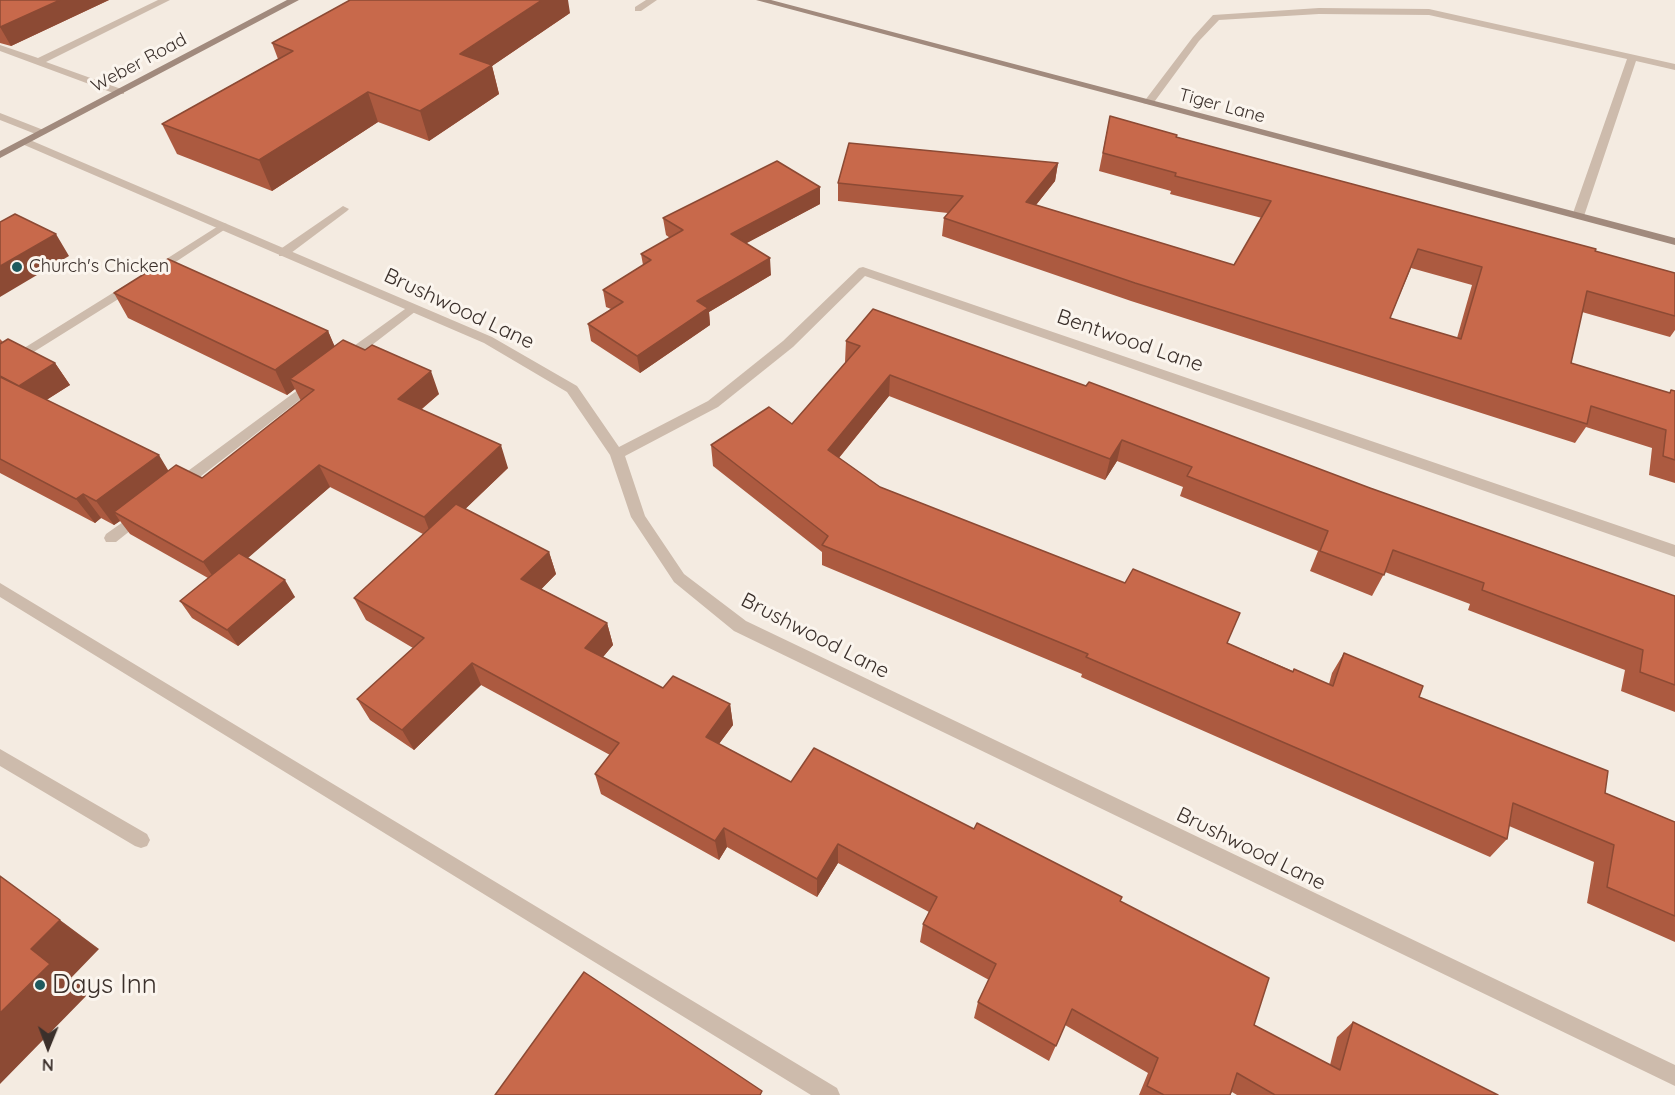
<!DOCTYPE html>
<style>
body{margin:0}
#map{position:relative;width:1675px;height:1095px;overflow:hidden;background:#f4ebe1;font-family:Quicksand,sans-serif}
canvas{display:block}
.north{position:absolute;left:18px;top:1017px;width:60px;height:60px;-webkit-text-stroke:4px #fbf5ee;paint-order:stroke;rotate:181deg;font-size:16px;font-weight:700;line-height:24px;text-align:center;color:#3b302b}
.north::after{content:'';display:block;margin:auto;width:21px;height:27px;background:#3b302b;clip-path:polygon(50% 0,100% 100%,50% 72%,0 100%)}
</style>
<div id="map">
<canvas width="1675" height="1095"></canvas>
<div class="north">N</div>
</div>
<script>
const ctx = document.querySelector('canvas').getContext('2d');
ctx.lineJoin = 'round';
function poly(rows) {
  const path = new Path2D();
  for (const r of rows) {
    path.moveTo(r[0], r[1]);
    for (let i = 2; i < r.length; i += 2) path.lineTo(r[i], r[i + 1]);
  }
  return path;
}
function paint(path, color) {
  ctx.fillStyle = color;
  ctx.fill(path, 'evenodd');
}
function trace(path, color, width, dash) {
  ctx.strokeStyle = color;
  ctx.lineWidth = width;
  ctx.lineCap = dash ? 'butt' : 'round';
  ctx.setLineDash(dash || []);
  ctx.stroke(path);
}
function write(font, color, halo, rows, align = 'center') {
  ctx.font = font + ' Quicksand,sans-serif';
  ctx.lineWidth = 6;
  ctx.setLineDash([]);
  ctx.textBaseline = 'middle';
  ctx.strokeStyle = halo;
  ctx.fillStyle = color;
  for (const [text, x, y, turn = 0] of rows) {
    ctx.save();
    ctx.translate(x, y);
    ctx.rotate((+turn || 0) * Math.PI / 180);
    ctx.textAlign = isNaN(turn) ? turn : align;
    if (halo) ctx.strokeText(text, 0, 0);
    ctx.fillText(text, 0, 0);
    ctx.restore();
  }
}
const lane = poly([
 [158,0,170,0,46,62,124,90,124,94,116,94,0,51,0,45,38,58,158,0],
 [646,0,657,0,641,11,635,11,635,7,646,0],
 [1319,8,1429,9,1675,64,1675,70,1636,61,1584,216,1578,219,1572,216,1627,59,1429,15,1319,14,1219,20,1199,41,1152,105,1143,103,1193,37,1213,15,1319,8],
 [0,113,46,131,47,133,38,135,0,120,0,113],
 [343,206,349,209,347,211,287,256,279,256,279,250,343,206],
 [223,223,227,224,227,228,159,273,151,273,149,270,223,223],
 [132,281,136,282,136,288,0,373,0,363,132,281],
 [412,304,418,308,416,311,350,362,340,362,339,359,340,356,412,304],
 [314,378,321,382,319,385,183,490,173,490,171,486,173,482,314,378],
 [140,510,147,515,145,519,116,542,106,542,104,538,106,534,140,510],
 [0,583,837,1088,840,1095,811,1095,0,597,0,583],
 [0,749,147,834,150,840,147,846,141,848,135,846,0,766,0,749]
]);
const street = poly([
 [22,140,30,140,492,337,577,386,619,447,708,401,783,341,859,268,863,267,1675,545,1675,557,865,276,793,347,718,407,625,456,645,516,684,574,746,621,1675,1065,1675,1086,734,631,674,582,631,517,610,455,567,392,484,343,22,144,22,140]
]);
const secondary = poly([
 [287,0,299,0,0,158,0,151,287,0],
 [756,0,771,0,1675,238,1675,245,756,0]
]);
const wall = poly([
 [0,0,109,0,11,46,0,43],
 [570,13,492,66,499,94,429,141,378,122,272,191,177,154,162,124,278,59,272,43],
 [1110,116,1177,135,1177,137,1675,273,1675,330,1670,337,1582,312,1571,363,1669,393,1671,390,1675,391,1675,483,1649,475,1652,448,1586,427,1575,443,1131,301,942,236,944,218,948,213,838,201,838,183,1058,163,1055,181,1036,205,1234,265,1262,218,1170,194,1171,191,1099,171],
 [1411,268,1472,285,1457,338,1390,318],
 [820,204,746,243,771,275,709,312,710,325,640,373,591,341,588,324,611,309,606,307,603,290,643,265,641,254,670,238,666,235,663,218],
 [114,293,328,331,334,346,439,394,422,409,508,468,465,509,549,552,556,574,541,589,607,623,613,645,603,657,663,688,730,704,733,725,719,744,791,782,974,829,1120,901,1254,1025,1330,1065,1337,1037,1353,1022,1498,1095,1237,1095,1232,1092,1230,1095,1139,1095,1148,1073,1065,1025,1049,1061,974,1018,978,1002,989,980,920,942,923,924,929,912,838,863,817,897,727,847,719,860,601,794,595,774,610,755,481,685,414,750,370,720,357,699,413,648,366,620,354,598,423,534,330,487,247,558,295,597,238,646,192,618,180,601,208,578,130,534,120,521,114,525,101,518,95,523,0,473,0,339,3,342,55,363,70,385,46,400,169,471,202,478,301,401,295,389,287,395,128,318],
 [846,341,1370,488,1675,596,1675,712,1621,691,1625,670,1468,610,1470,604,1385,572,1372,596,1310,571,1318,551,1180,496,1183,487,1117,461,1105,480,889,396,839,458,880,487,1227,643,1293,671,1329,684,1332,673,1344,653,1419,697,1605,793,1675,822,1675,942,1587,903,1594,862,1509,826,1507,839,1490,857,1081,677,1082,674,822,565,822,552,713,466,711,445,792,424,846,362,845,362]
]);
const shadedWall = poly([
 [60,0,109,0,11,46,0,27],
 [542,0,568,0,570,13,492,66,499,94,429,141,420,111,460,54],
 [368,92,378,122,272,191,259,160],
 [1058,163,1055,181,1024,220,1026,202],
 [820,187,820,204,732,251,731,234],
 [56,234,69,256,0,297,0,266],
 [770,258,771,275,709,312,710,325,640,373,637,356,697,301],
 [328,331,339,356,290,379,295,389,287,395,275,370],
 [55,363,70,385,34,408,19,386],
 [431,371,439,394,407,421,398,399],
 [890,375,889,396,828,471,828,450],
 [1122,440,1117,461,1105,480,1110,459],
 [501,445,508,468,433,540,424,517],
 [159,455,174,480,114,512,120,521,114,525,96,501],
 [319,465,330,487,218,584,203,562],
 [83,494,101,518,95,523,76,499],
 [549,552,556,574,529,602,521,579],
 [285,580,295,597,238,646,227,630],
 [607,623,613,645,592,670,585,648],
 [472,663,481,685,414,750,402,730],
 [730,704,733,725,709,757,706,737],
 [724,828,727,847,719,860,715,841],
 [838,844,838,863,817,897,817,879],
 [60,920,99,949,71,978,90,992,0,1084,0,1013,31,949]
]);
const building = poly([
 [0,0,60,0,0,27,0,0],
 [350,0,542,0,460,54,492,65,420,111,368,92,259,160,162,124,293,51,272,43,350,0],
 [1110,116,1177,135,1176,137,1596,249,1595,251,1675,273,1675,316,1587,291,1571,363,1670,393,1671,390,1675,391,1675,460,1663,456,1666,430,1591,406,1587,424,1135,283,944,218,963,196,838,183,849,143,1058,163,1026,202,1234,265,1271,201,1175,176,1176,173,1103,153,1110,116],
 [1418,249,1482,267,1461,339,1390,318,1418,249],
 [777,161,820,187,731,234,770,258,697,301,708,308,637,356,588,324,623,302,603,290,651,260,641,254,683,230,663,218,777,161],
 [15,214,56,234,0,266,0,222,15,214],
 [168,259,328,331,275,370,114,293,168,259],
 [873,309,1086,386,1089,382,1370,488,1675,596,1675,685,1640,672,1643,650,1482,590,1484,583,1393,550,1384,575,1320,551,1328,531,1187,476,1192,467,1122,440,1110,459,890,375,828,450,880,487,1125,583,1133,569,1240,613,1227,643,1293,672,1294,669,1333,686,1344,653,1423,686,1419,697,1608,771,1605,793,1675,822,1675,916,1607,887,1614,845,1513,803,1507,839,1086,657,1088,654,822,545,828,536,711,445,769,407,792,424,860,346,846,341,873,309],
 [8,339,55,363,19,386,0,376,0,344,8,339],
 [343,340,365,350,372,345,431,371,398,399,501,445,424,517,319,465,203,562,114,512,176,465,202,478,314,390,290,379,343,340],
 [0,377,159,455,96,501,83,494,76,499,0,459,0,377],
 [456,504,549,552,521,579,607,623,585,648,663,688,673,676,730,704,706,737,791,782,814,748,974,829,977,823,1122,897,1120,901,1269,978,1254,1025,1340,1070,1353,1022,1498,1095,1275,1095,1237,1073,1230,1095,1164,1095,1147,1086,1158,1058,1072,1009,1056,1046,978,1002,996,964,923,924,937,897,838,844,817,879,724,828,715,841,595,774,619,743,472,663,402,730,357,699,424,638,354,598,456,504],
 [239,553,285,580,227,630,180,601,239,553],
 [0,876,60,920,31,949,50,964,0,1013,0,876],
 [584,972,762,1091,760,1095,495,1095,584,972]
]);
const markers = [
 [17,267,6,"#1f5a5e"],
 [40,985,6,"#1f5a5e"]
];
const farStreetnames = [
 ["Weber Road",139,63,-28],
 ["Tiger Lane",1222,106,15]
];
const farPoinames = [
 ["Church's Chicken",29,267]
];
const streetNames = [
 ["Brushwood Lane",459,309,25],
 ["Bentwood Lane",1130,341,19],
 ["Brushwood Lane",815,636,27],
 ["Brushwood Lane",1251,849,26]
];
const nearPoinames = [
 ["Days Inn",52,985]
];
paint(lane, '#cdbbac');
paint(street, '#cdbbac');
paint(secondary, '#a18a7d');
paint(wall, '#ac5a40');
paint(shadedWall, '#8c4a34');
paint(building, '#c8694b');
trace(building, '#8c4a34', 1.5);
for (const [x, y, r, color] of markers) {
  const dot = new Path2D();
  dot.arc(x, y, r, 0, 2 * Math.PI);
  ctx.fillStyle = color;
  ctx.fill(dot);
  trace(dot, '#fbf5ee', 2);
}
write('18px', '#3b302b', '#fbf5ee', farStreetnames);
write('18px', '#3b302b', '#fbf5ee', farPoinames, 'left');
write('21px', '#3b302b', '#fbf5ee', streetNames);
write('26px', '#3b302b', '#fbf5ee', nearPoinames, 'left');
</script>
